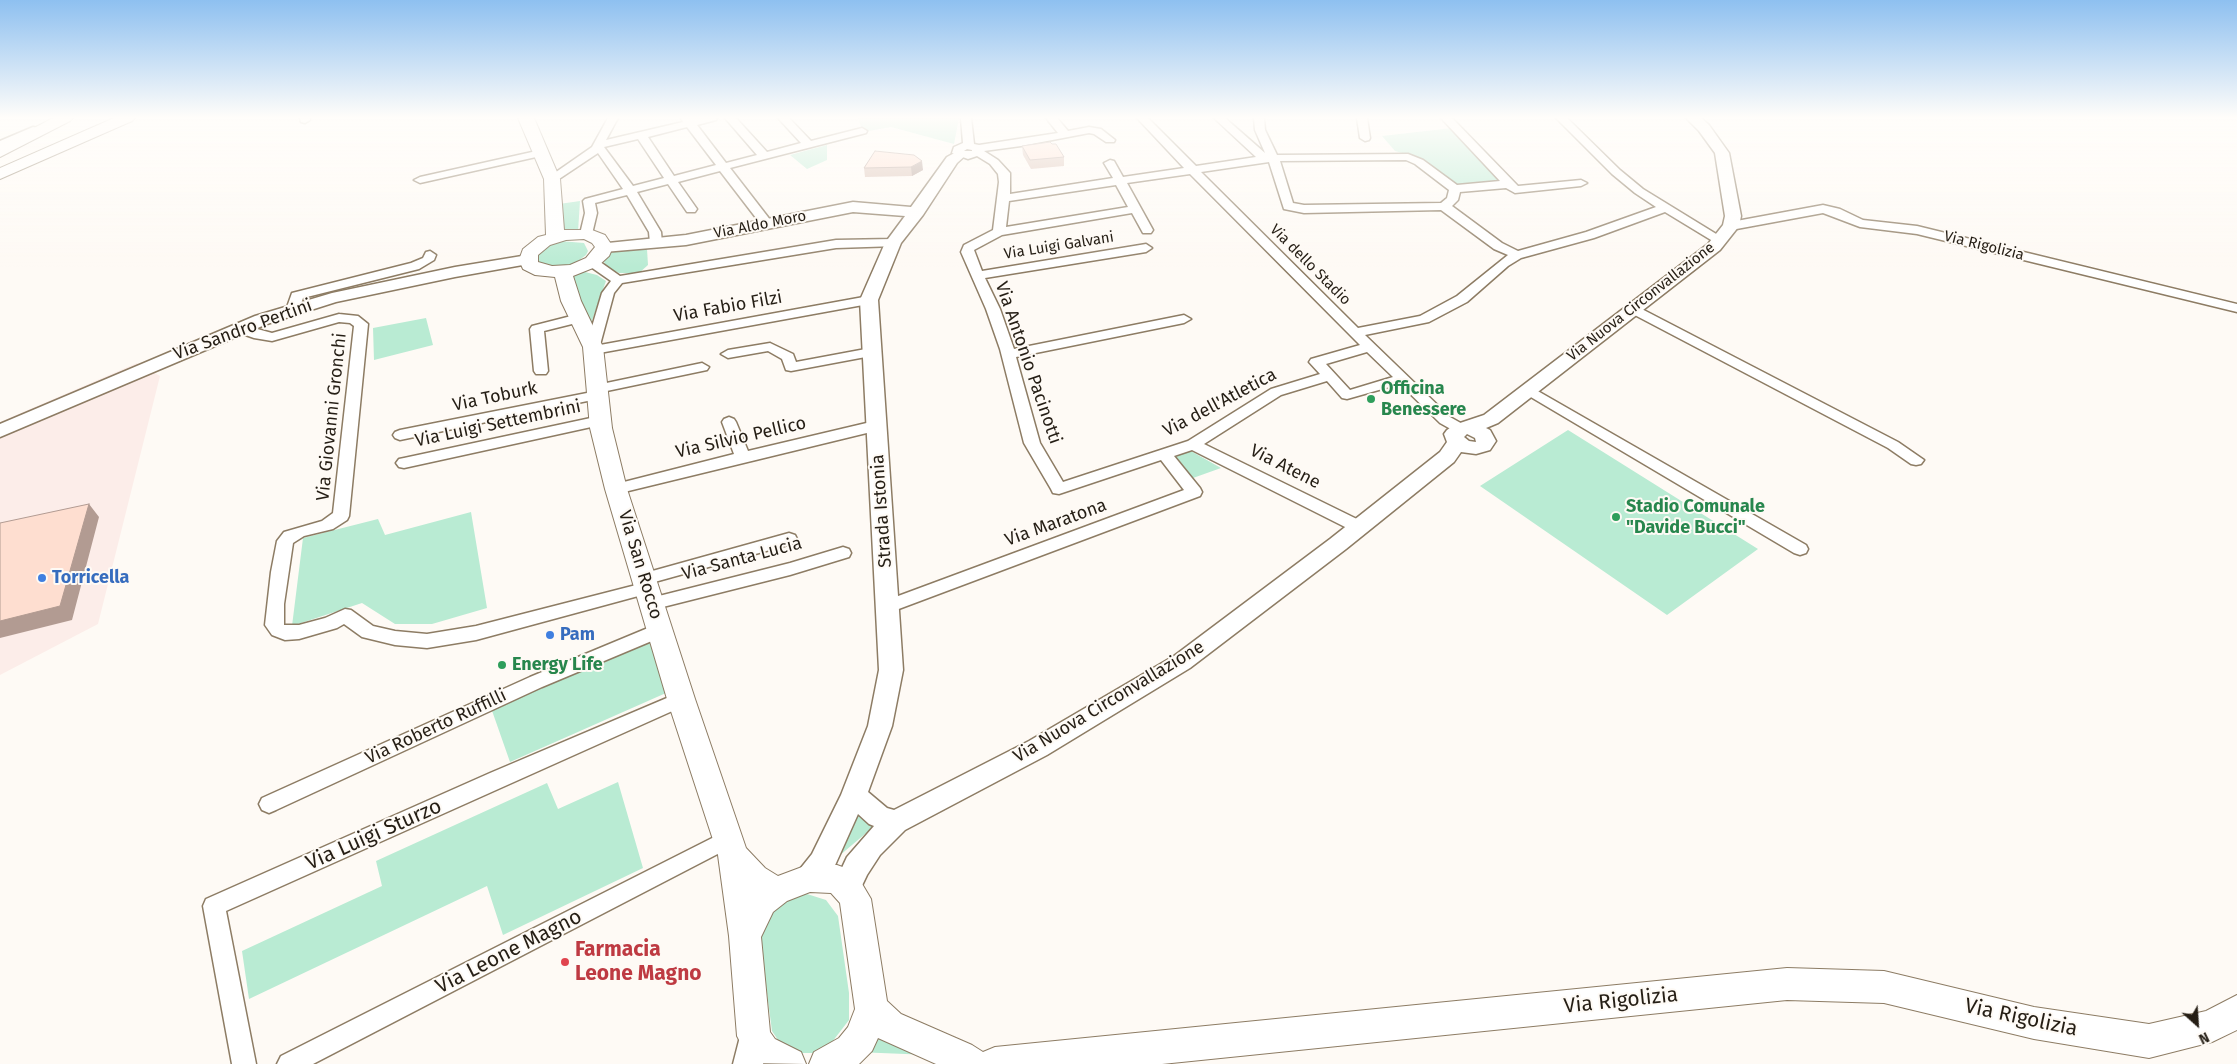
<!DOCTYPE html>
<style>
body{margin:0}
#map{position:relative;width:2237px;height:1064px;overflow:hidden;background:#fefaf5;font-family:"Fira Sans",sans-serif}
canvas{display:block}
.north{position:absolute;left:2172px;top:999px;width:50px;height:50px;-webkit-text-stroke:4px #fefaf5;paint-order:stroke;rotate:154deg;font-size:14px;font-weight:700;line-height:20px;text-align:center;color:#251e15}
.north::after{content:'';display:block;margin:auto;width:18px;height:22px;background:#251e15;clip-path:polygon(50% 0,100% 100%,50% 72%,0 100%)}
</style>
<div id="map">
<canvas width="2237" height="1064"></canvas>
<div class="north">N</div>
</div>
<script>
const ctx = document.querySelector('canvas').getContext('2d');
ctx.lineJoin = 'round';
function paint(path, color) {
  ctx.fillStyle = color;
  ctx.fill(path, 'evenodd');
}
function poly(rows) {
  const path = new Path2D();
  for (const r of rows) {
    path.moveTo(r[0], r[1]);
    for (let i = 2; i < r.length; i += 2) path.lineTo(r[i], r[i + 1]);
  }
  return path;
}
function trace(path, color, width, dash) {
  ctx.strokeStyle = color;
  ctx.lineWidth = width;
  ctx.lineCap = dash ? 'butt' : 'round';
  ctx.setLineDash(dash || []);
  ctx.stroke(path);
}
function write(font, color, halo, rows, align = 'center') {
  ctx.font = font + ' "Fira Sans",sans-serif';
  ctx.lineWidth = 4;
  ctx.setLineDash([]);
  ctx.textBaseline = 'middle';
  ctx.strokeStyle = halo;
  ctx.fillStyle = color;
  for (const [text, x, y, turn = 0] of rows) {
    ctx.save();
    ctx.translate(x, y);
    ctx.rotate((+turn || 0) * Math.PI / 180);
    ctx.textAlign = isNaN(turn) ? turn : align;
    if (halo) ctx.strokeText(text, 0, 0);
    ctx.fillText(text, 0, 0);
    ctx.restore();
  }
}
const industrial = poly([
 [137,363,160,376,98,624,0,675,0,422]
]);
const green = poly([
 [858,118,959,118,954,144,891,127,863,132],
 [1452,128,1502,182,1456,187,1419,158,1395,151,1382,136],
 [827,145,827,160,807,169,790,155],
 [580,201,578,232,561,230,559,204],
 [560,241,584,243,588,251,586,255,574,264,565,267,540,266,533,255,537,250],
 [647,249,648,265,639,273,619,273,606,267,603,259,609,253,623,250],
 [585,272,597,275,606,281,590,326,569,281,572,274],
 [426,318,433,345,374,360,373,328],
 [1568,430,1758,549,1667,615,1480,486],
 [1189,450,1221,468,1193,478,1175,455],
 [471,512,487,608,432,624,395,624,362,603,292,626,303,538,378,519,385,535],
 [649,640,666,693,510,762,490,705],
 [618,782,643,868,503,935,487,886,249,999,242,951,382,886,376,861,547,783,558,809],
 [855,807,878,823,839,856],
 [807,894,826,900,838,916,849,993,849,1020,829,1046,813,1053,802,1053,784,1049,772,1031,759,933,768,913,785,899],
 [874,1024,930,1055,856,1052]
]);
const minor = poly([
 [300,118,310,118,310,120,305,123,301,122,300,118],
 [608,118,618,118,606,140,683,122,681,118,717,118,716,120,697,125,726,163,757,155,725,118,736,118,767,152,801,143,778,118,789,118,811,141,862,128,867,131,866,133,730,168,771,221,773,224,771,227,763,227,720,171,678,182,697,209,695,212,687,212,668,184,637,192,661,232,662,243,656,247,650,243,649,232,627,195,595,203,597,213,592,234,586,238,580,234,585,213,583,201,585,199,623,189,598,153,556,181,552,182,546,179,592,147,608,118],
 [687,127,716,165,674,176,648,137,687,127],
 [638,139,664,178,633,186,604,147,638,139],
 [961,118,971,118,974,144,979,145,1058,133,1046,118,1057,118,1068,131,1089,127,1101,129,1115,140,1114,142,1106,142,1094,134,1089,133,1021,146,984,151,998,160,1010,173,1010,194,1113,178,1104,163,1110,160,1114,161,1123,177,1184,168,1137,118,1148,118,1196,166,1256,157,1214,118,1225,118,1265,153,1255,130,1254,118,1264,118,1265,130,1277,155,1408,154,1423,160,1457,185,1500,181,1441,118,1452,118,1518,186,1581,180,1587,183,1581,186,1515,193,1506,188,1460,192,1458,200,1452,206,1502,243,1518,251,1586,232,1656,207,1635,193,1612,174,1556,118,1567,118,1620,170,1643,189,1726,240,1724,243,1716,243,1665,212,1594,238,1521,258,1508,266,1467,302,1429,322,1365,335,1450,417,1466,426,1468,429,1466,432,1456,432,1440,423,1400,384,1347,399,1342,398,1327,381,1281,395,1204,444,1365,523,1367,527,1365,531,1359,533,1353,531,1192,450,1174,456,1200,488,1202,492,1200,496,888,613,882,612,879,607,882,602,1184,490,1161,460,1059,494,1053,493,1051,489,1024,443,1000,349,986,309,961,252,964,245,993,230,999,182,998,174,990,164,977,156,968,159,952,153,954,147,963,143,961,118],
 [967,149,972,150,972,151,964,151,967,149],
 [1406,160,1415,164,1449,190,1447,198,1441,203,1304,205,1293,203,1280,161,1406,160],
 [1269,162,1284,209,1304,213,1441,210,1494,249,1508,255,1457,296,1420,316,1358,328,1201,172,1269,162],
 [1190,174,1360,345,1311,359,1309,362,1320,374,1271,389,1188,441,1063,482,1040,443,1016,357,1184,323,1191,319,1184,315,1014,349,1000,309,985,278,1146,252,1152,248,1146,244,982,271,974,250,1002,235,1132,213,1143,233,1151,233,1153,230,1127,183,1190,174],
 [1116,185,1128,207,1006,227,1009,201,1116,185],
 [1367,352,1393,377,1350,390,1326,364,1367,352],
 [1357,118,1367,118,1370,138,1369,140,1365,141,1360,138,1357,118],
 [541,150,547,153,545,155,420,183,414,180,420,177,541,150],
 [1823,205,1840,209,1863,220,1917,226,2237,304,2237,312,1917,234,1860,227,1823,213,1731,230,1725,226,1731,222,1823,205],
 [893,239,897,240,899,243,897,246,836,248,622,283,614,293,600,345,869,296,874,297,876,300,874,303,594,354,587,350,586,347,602,293,611,281,588,265,586,262,588,259,596,259,620,276,836,240,893,239],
 [430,251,436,255,434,260,419,269,303,298,298,313,293,314,286,310,292,293,411,263,423,258,426,252,430,251],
 [1634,305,1898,442,1924,460,1921,464,1916,465,1911,464,1888,448,1629,312,1627,309,1629,306,1634,305],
 [339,314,358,316,368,324,349,516,347,520,333,529,304,536,293,543,284,604,284,625,299,625,325,618,345,609,351,610,373,626,395,631,427,634,476,626,640,584,636,579,638,575,789,533,795,535,797,539,795,543,651,583,656,588,653,592,476,640,427,648,395,645,362,637,344,624,337,628,299,639,285,640,272,635,265,625,271,572,277,541,284,532,322,521,333,513,354,326,350,323,339,322,272,341,254,338,234,331,232,328,239,324,272,333,339,314],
 [579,314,586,318,584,321,544,331,548,371,546,374,536,374,534,371,530,329,532,326,579,314],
 [770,343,793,354,796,362,871,348,878,352,871,356,791,371,786,370,782,359,768,351,728,358,721,354,728,350,770,343],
 [702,363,709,367,707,370,602,392,604,395,602,398,597,399,400,440,395,438,393,435,395,432,400,430,592,392,590,389,592,386,702,363],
 [1529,386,1806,545,1808,549,1806,553,1800,555,1794,553,1524,393,1522,390,1529,386],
 [600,416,605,418,607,421,605,424,404,468,399,467,396,463,399,459,404,458,600,416],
 [729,417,734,419,736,422,748,451,875,421,880,423,882,426,880,429,875,431,616,494,610,493,608,489,610,485,616,484,734,454,722,422,724,419,729,417],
 [843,547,849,549,851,553,849,557,790,575,651,610,645,608,642,604,645,600,651,598,790,563,843,547],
 [660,623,666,625,669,630,666,635,542,687,276,810,269,813,262,810,259,804,262,798,530,677,660,623],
 [681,692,688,694,690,699,688,704,226,911,256,1064,232,1064,203,906,206,899,490,773,681,692],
 [728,830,735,833,738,839,735,845,313,1064,277,1064,281,1056,728,830]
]);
const tertiary = poly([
 [1686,118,1701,118,1709,125,1729,153,1741,216,1739,226,1720,250,1498,423,1486,428,1490,430,1496,441,1490,450,1476,454,1461,452,1454,462,1346,549,1190,668,1047,755,905,830,880,855,867,875,857,896,847,899,837,896,833,887,847,857,874,826,869,824,858,814,832,872,820,887,810,890,800,887,796,878,800,869,812,854,841,795,868,726,879,670,860,300,885,243,905,216,853,212,686,245,604,252,598,250,596,247,598,244,686,235,853,202,911,207,947,157,960,150,967,154,957,163,923,215,901,243,878,300,903,670,892,726,868,792,887,808,894,810,1029,741,1174,656,1330,539,1440,452,1447,442,1444,434,1447,430,1454,425,1484,415,1708,244,1723,225,1725,216,1715,153,1699,131,1686,118],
 [1467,434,1475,438,1476,442,1469,441,1464,437,1467,434],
 [33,127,38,128,40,131,38,134,0,150,0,141,33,127],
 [528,255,534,257,536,260,534,263,455,277,336,302,267,324,0,437,0,424,255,316,332,293,455,267,528,255],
 [754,1021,765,1025,769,1036,763,1064,733,1064,743,1025,754,1021]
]);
const secondary = poly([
 [53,118,73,118,70,121,0,157,0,146,53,118],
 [114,118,135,118,132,121,0,179,0,168,114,118],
 [518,118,534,118,560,179,564,230,592,230,605,235,613,247,609,256,598,266,573,276,581,301,603,347,612,428,627,489,695,699,746,848,765,868,778,876,810,864,837,865,848,869,858,877,871,899,887,1001,901,1014,972,1045,983,1052,995,1047,1787,968,1884,971,2034,1007,2149,1024,2206,1011,2237,995,2237,1030,2212,1042,2149,1058,2034,1039,1884,1003,1787,1000,1162,1064,936,1064,878,1038,872,1051,859,1064,809,1064,814,1052,839,1038,848,1027,855,1009,840,903,831,893,810,892,787,901,773,912,761,937,770,1032,775,1039,801,1052,806,1064,751,1063,737,1036,729,936,718,855,667,699,605,489,590,428,583,347,561,301,555,277,535,275,523,269,519,260,523,249,538,237,546,235,544,179,518,118],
 [584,239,592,243,595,247,586,258,570,265,552,266,538,262,538,255,550,245,566,240,584,239]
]);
const wall = poly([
 [1052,144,1064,157,1064,166,1031,169,1023,155,1022,146],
 [875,151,923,170,912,176,865,177,864,168]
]);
const shadedWall = poly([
 [922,161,923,170,912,176,911,167],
 [89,504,99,517,72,620,0,638,0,621]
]);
const building = poly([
 [1050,142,1052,144,1056,144,1064,157,1030,160,1022,146,1050,142],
 [875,151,914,155,922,161,911,167,864,168,875,151],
 [89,504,60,606,0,621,0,523,89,504]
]);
const markers = [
 [1371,399,5,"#2e9e5b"],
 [1616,517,5,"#2e9e5b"],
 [42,578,5,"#3f7fe0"],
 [550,635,5,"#3f7fe0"],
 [502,665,5,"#2e9e5b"],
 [565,962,5,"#e0444e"]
];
const farStreetnames = [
 ["Via Aldo Moro",760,225,-11],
 ["Via Luigi Galvani",1059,246,-9],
 ["Via Rigolizia",1984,246,14],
 ["Via dello Stadio",1310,265,45],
 ["Via Nuova Circonvallazione",1641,302,-38]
];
const streetNames = [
 ["Via Fabio Filzi",728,307,-10],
 ["Via Sandro Pertini",243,330,-20],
 ["Via Antonio Pacinotti",1028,363,71],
 ["Via Toburk",495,397,-12],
 ["Via dell'Atletica",1220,403,-28],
 ["Via Giovanni Gronchi",332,417,-84],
 ["Via Luigi Settembrini",498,424,-12],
 ["Via Silvio Pellico",741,438,-13],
 ["Via Atene",1285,467,27],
 ["Strada Istonia",882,511,-94],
 ["Via Maratona",1056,523,-20],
 ["Via Santa Lucia",742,559,-15],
 ["Via San Rocco",640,565,73],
 ["Via Nuova Circonvallazione",1109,702,-31],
 ["Via Roberto Ruffilli",436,727,-25]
];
const leisureNames = [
 ["Officina",1381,389],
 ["Benessere",1381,410],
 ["Stadio Comunale",1626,507],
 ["\"Davide Bucci\"",1626,528],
 ["Energy Life",512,665]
];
const shopNames = [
 ["Torricella",52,578],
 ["Pam",560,635]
];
const nearStreetnames = [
 ["Via Luigi Sturzo",374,835,-24],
 ["Via Leone Magno",509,952,-27],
 ["Via Rigolizia",1621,1001,-6],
 ["Via Rigolizia",2021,1018,12]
];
const nearHealthnames = [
 ["Farmacia",575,950],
 ["Leone Magno",575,974]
];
paint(industrial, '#fcede9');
paint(green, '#b9ebd3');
trace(minor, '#8d7c64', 3);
trace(tertiary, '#8d7c64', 3);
trace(secondary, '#8d7c64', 2);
paint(minor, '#fff');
paint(tertiary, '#fff');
paint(secondary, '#fff');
paint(wall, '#dabfb3');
paint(shadedWall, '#b29b92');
paint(building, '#feded0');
trace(building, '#b29b92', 1);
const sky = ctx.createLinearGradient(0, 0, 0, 267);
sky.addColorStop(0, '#8ec0f0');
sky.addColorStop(0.44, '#fffdfa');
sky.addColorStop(1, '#fffdfa00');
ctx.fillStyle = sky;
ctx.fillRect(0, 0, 2237, 267);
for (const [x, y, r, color] of markers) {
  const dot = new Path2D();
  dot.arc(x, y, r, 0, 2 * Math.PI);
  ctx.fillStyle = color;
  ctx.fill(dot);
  trace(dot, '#fefaf5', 2);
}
write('15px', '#251e15', '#fefaf5', farStreetnames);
write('18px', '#251e15', '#fefaf5', streetNames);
write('bold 18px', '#27864d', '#fefaf5', leisureNames, 'left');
write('bold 18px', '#366cbe', '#fefaf5', shopNames, 'left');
write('21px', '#251e15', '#fefaf5', nearStreetnames);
write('bold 21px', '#be3a42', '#fefaf5', nearHealthnames, 'left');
</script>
